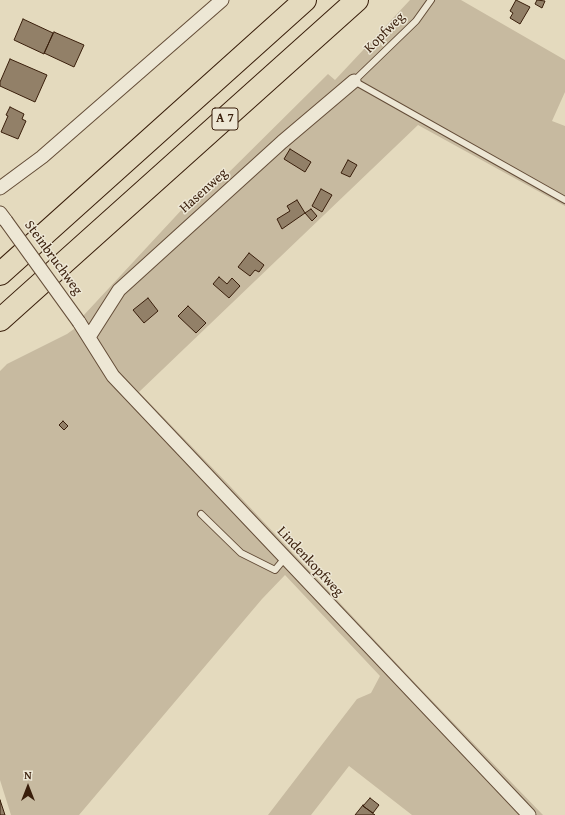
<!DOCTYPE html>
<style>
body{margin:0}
#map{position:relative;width:565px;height:815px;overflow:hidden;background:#e4dabe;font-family:"Gentium Book Plus",serif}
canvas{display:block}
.north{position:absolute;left:8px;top:767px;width:40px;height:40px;-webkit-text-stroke:3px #ede7d5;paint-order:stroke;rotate:0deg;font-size:11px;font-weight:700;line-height:16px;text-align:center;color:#391e0b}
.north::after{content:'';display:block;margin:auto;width:14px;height:18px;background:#391e0b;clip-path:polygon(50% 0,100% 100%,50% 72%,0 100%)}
</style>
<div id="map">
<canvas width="565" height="815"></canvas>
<div class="north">N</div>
</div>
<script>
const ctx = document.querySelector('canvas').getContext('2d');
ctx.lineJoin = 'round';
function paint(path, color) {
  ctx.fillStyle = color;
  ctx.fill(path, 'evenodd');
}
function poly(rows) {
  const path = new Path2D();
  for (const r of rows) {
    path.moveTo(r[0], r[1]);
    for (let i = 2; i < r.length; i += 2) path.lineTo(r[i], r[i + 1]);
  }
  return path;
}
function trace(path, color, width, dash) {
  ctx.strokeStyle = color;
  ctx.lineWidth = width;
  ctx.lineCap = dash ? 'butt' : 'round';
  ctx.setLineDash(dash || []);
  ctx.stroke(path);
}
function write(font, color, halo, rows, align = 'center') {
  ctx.font = font + ' "Gentium Book Plus",serif';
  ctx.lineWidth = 3;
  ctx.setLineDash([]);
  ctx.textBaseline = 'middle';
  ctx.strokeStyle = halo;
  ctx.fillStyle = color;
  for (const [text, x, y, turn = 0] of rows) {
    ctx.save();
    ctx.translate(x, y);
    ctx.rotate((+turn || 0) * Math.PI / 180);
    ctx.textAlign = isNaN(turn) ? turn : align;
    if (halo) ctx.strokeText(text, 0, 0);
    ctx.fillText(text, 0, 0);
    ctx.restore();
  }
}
const green = poly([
 [410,0,461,0,565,60,565,92,552,121,565,126,565,206,418,125,139,392,229,485,417,685,543,815,412,815,349,766,311,815,268,815,357,699,371,693,380,676,285,575,262,599,79,815,11,815,0,780,0,371,7,364,67,334,74,329,83,316,200,190,206,195,328,74,335,80]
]);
const building = poly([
 [516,0,530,7,520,24,510,18,513,13,510,11,516,0],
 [537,0,545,1,542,8,535,4,537,0],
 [23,19,53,33,44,54,14,40,23,19],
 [54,32,84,45,74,67,44,53,54,32],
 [10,59,47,75,35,102,0,86,0,82,10,59],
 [10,107,24,114,22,119,26,121,18,139,1,132,8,116,6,115,10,107],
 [290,149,311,162,305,172,284,159,290,149],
 [348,160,357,165,350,177,341,173,348,160],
 [321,189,332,195,322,212,312,206,321,189],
 [297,200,305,213,282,229,277,219,290,211,287,206,297,200],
 [311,209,317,216,312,221,305,213,311,209],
 [249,253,264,265,259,272,255,270,250,276,238,267,249,253],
 [219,277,227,284,232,278,240,286,229,298,213,284,219,277],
 [148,298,158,311,144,323,133,310,148,298],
 [188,306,206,323,196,333,178,316,188,306],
 [63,421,68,426,64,430,59,425,63,421],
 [370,798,379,805,373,813,363,806,370,798],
 [0,800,5,815,0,815,0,800],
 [363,805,363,806,375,815,355,815,363,805]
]);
const lane = poly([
 [431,0,416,21,354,81,565,200],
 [201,514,241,553,275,570,285,558]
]);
const street = poly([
 [0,188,42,157,222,0],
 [0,213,6,221],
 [79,322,113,376,529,815],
 [89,337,119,290,282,142,354,81]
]);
const highway = poly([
 [0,274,305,0],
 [0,320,357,0]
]);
const streetBridge = poly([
 [6,221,79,322]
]);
const shields = [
 [225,119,26]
];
const shieldNames = [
 ["A 7",225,119]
];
const streetNames = [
 ["Kopfweg",385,33,-45],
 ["Hasenweg",204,191,-42],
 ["Steinbruchweg",53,258,54],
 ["Lindenkopfweg",310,562,47]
];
paint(green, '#c7baa0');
paint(building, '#928068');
trace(building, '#391e0b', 1);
trace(lane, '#644d38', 8);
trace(street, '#644d38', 15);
trace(highway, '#391e0b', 24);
trace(lane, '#ede7d5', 6);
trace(street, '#ede7d5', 13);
trace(highway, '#e4dabe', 22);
trace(streetBridge, '#644d38', 15, []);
trace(streetBridge, '#ede7d5', 13);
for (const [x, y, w] of shields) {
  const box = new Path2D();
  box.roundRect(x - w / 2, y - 11, w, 22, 3);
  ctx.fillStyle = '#ede7d5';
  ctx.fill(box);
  trace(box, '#391e0b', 1);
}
write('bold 13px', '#391e0b', null, shieldNames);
write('14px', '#391e0b', '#ede7d5', streetNames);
</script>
